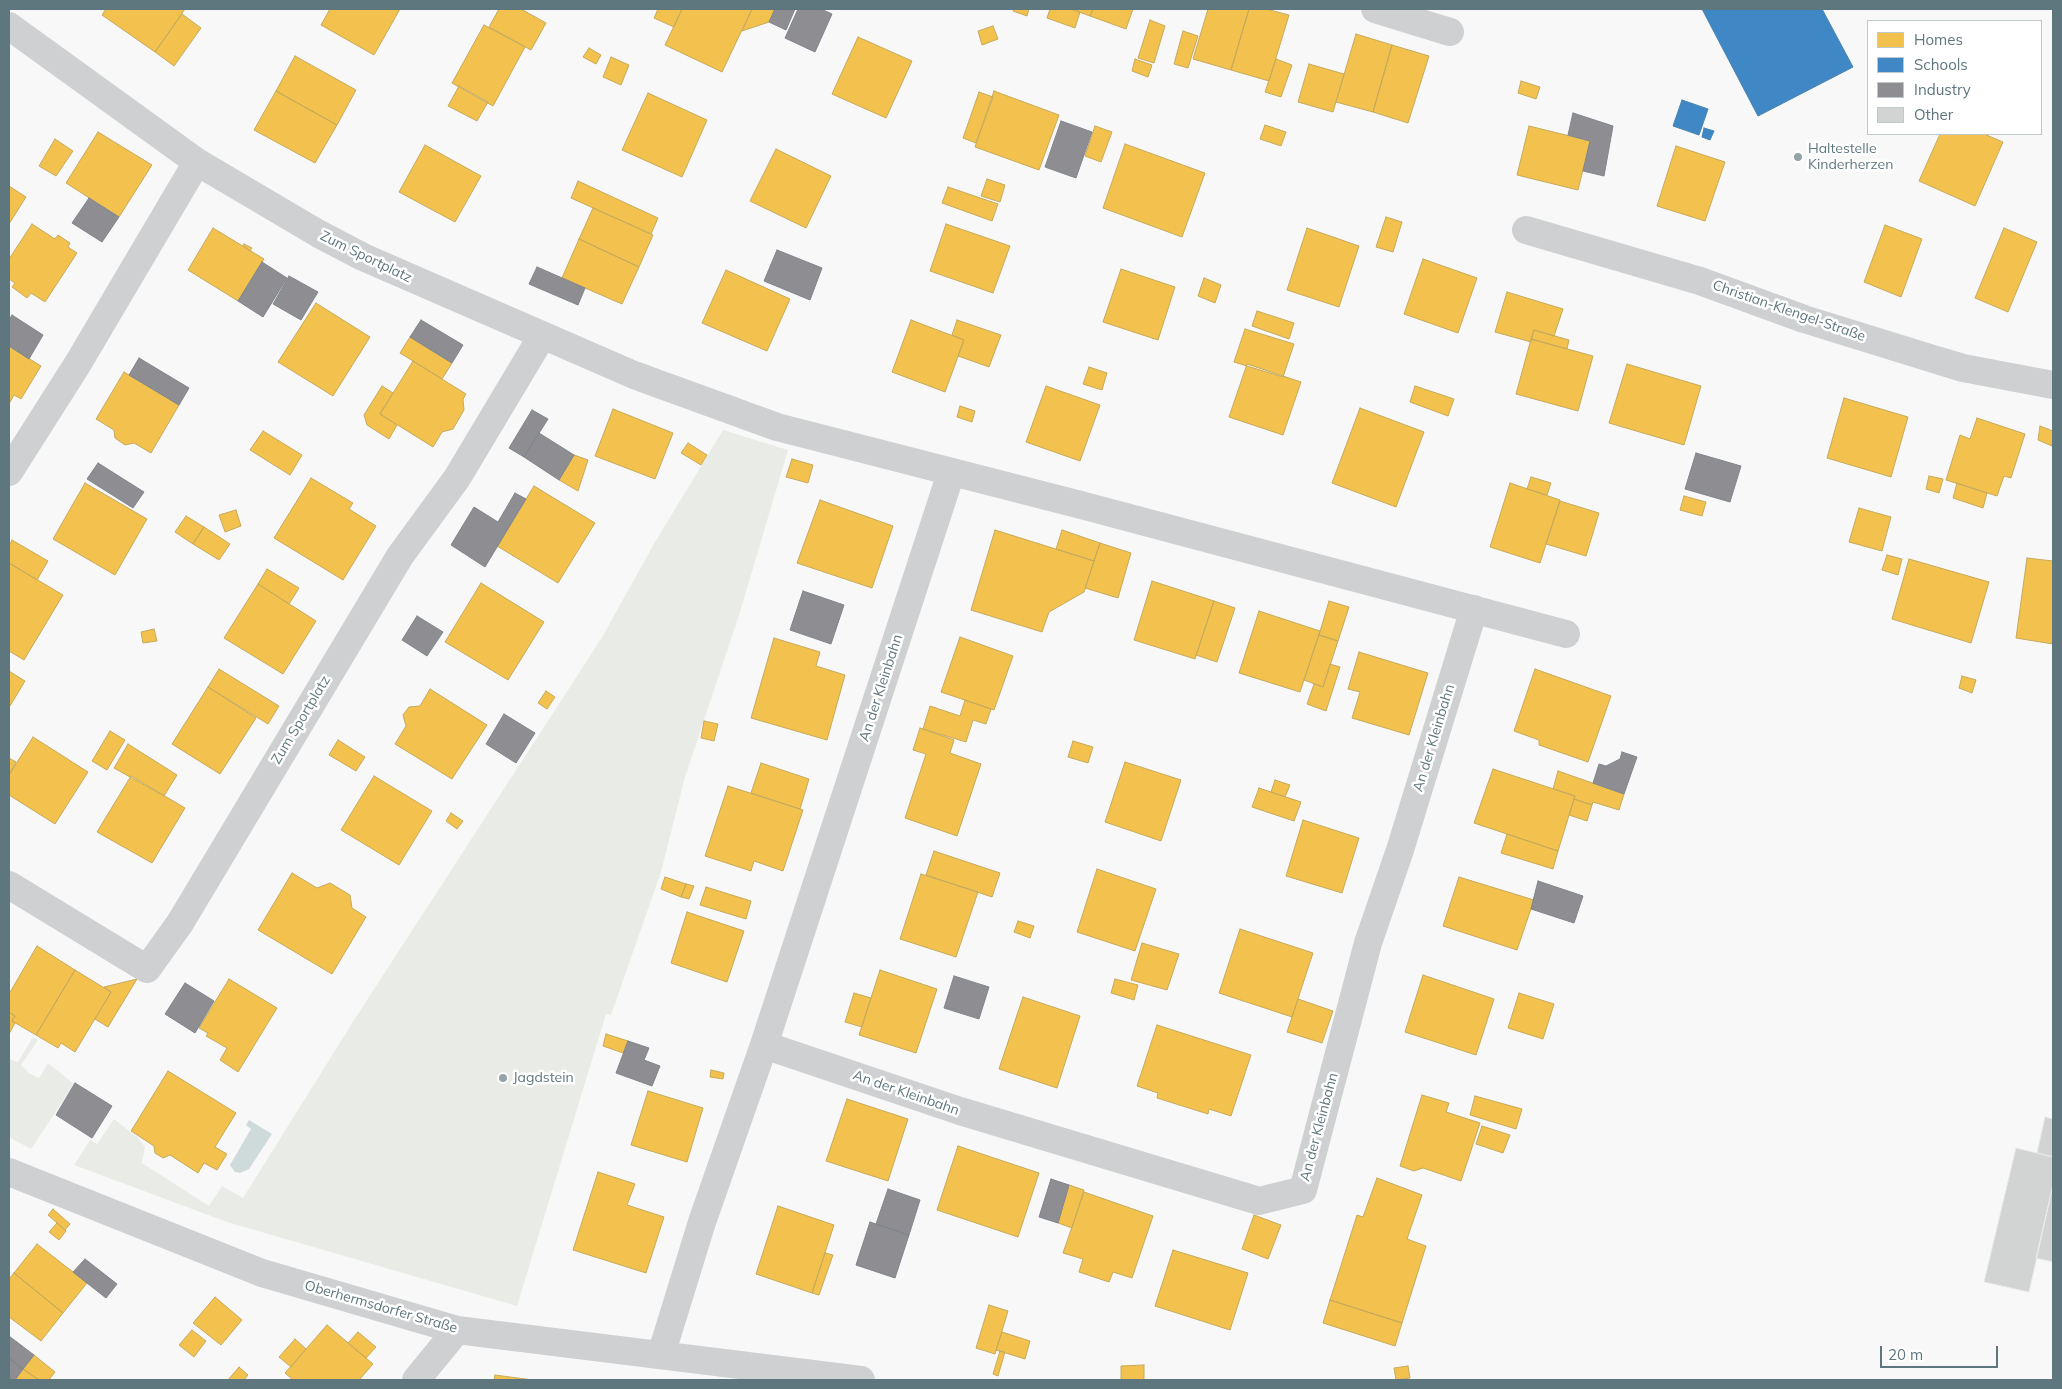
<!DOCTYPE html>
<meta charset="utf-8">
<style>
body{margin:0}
#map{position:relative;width:2062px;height:1389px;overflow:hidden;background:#f8f8f8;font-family:Mulish,sans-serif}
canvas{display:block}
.frame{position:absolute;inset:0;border:10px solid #5e767e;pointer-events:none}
.legend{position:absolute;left:1867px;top:20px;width:175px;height:115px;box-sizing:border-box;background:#fff;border:1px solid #bfc8cb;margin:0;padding:6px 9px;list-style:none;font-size:15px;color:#5e767e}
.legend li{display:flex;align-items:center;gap:10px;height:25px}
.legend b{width:25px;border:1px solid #bfc8cb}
.scale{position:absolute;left:1880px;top:1346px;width:118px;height:22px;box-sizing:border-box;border:2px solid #5e767e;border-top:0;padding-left:6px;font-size:15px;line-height:18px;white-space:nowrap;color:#5e767e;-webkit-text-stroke:4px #fff;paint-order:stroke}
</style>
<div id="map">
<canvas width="2062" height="1389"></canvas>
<div class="frame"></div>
<ul class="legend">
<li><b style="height:14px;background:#f2c14e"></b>Homes</li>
<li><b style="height:14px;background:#3f88c5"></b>Schools</li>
<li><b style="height:14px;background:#8d8d92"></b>Industry</li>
<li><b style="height:14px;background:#d2d4d4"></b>Other</li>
</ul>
<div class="scale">20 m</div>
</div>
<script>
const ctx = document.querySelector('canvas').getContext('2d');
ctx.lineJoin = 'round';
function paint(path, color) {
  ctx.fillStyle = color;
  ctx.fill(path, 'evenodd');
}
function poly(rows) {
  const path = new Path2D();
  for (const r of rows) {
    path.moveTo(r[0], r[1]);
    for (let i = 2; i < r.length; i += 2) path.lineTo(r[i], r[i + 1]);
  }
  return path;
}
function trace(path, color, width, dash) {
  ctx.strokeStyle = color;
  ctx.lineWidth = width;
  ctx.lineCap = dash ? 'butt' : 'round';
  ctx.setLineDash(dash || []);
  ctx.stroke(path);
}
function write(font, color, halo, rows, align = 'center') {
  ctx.font = font + ' Mulish,sans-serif';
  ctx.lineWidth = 5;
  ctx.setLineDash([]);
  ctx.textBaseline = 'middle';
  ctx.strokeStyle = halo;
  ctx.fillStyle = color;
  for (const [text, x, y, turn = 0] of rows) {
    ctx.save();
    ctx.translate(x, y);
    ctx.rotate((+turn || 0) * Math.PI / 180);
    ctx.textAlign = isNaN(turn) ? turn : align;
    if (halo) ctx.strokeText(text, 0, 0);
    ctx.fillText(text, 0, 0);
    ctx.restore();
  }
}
const green = poly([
 [723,430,788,450,740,612,685,777,661,872,611,1015,606,1014,517,1306,227,1222,74,1165,90,1140,97,1144,114,1119,137,1137,145,1147,142,1163,209,1206,222,1186,243,1198,356,1017,601,639,655,542],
 [33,1037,38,1040,21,1065,29,1073,39,1078,48,1063,74,1084,31,1149,9,1137,9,1059,18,1062]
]);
const water = poly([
 [249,1120,272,1134,249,1169,240,1173,235,1172,230,1165,251,1129,246,1125]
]);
const homes = poly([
 [106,9,185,9,155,52,102,15,106,9],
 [330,9,400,9,374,55,321,25,330,9],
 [499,9,521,9,546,23,531,50,489,27,499,9],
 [658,9,682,9,674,27,654,18,658,9],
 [682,9,752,9,722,72,665,45,682,9],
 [752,9,775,9,769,22,742,31,752,9],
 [1014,9,1029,9,1027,16,1013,11,1014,9],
 [1050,9,1071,9,1080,12,1075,28,1047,18,1050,9],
 [1071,9,1093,9,1090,16,1071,9],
 [1093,9,1133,9,1126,29,1090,16,1093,9],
 [1208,9,1249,9,1231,70,1193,59,1208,9],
 [1249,9,1266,9,1289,15,1269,81,1231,70,1249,9],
 [182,14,201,28,174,66,155,52,182,14],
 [1150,20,1165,26,1154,63,1138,58,1150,20],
 [484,25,525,47,493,106,452,83,484,25],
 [993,26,998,39,982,45,978,31,993,26],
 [1183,31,1198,36,1188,68,1174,64,1183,31],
 [1356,34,1392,45,1373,112,1336,102,1356,34],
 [858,37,912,61,886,118,832,94,858,37],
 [1392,45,1429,56,1408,123,1373,112,1392,45],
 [589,48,601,55,596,64,583,57,589,48],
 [295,56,356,90,337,125,276,91,295,56],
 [611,57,629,65,621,85,603,77,611,57],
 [1135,59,1152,65,1148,77,1132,71,1135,59],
 [1276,59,1292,65,1281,97,1265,92,1276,59],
 [1309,64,1344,74,1333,112,1298,102,1309,64],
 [1521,81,1540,87,1536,99,1518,93,1521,81],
 [459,86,488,102,477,121,448,106,459,86],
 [276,91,337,125,315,163,254,130,276,91],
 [994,91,1059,115,1039,170,975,147,994,91],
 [979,92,993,97,976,143,963,138,979,92],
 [648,93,707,120,682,177,622,150,648,93],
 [1265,125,1286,132,1281,146,1260,139,1265,125],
 [1095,126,1112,132,1101,162,1085,156,1095,126],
 [1529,126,1590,141,1578,190,1517,175,1529,126],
 [98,132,152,165,119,217,66,183,98,132],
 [1940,134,1984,134,2003,142,1975,206,1919,181,1940,134],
 [55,139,73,151,56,176,39,166,55,139],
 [1125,144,1205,173,1182,237,1103,208,1125,144],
 [425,145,481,176,455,222,399,192,425,145],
 [1676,146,1725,162,1705,221,1657,206,1676,146],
 [776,149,831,176,806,228,750,201,776,149],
 [987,179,1005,185,1000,202,981,196,987,179],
 [578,181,658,218,651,234,571,198,578,181],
 [9,186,26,197,9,224,9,186],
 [948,187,998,204,992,221,942,203,948,187],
 [593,208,653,235,639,267,579,239,593,208],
 [1386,217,1402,222,1393,252,1376,247,1386,217],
 [32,224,55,239,58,235,70,243,68,247,77,253,45,302,31,293,27,298,12,287,15,283,9,279,9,259,32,224],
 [946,224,1010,246,993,293,930,271,946,224],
 [1885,225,1922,239,1901,297,1864,282,1885,225],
 [213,228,264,259,238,301,188,270,213,228],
 [1307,228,1359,246,1339,307,1287,290,1307,228],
 [2004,228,2037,242,2008,312,1975,298,2004,228],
 [579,239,639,267,622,304,562,278,579,239],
 [244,244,252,248,250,251,243,246,244,244],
 [1423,259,1477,278,1458,333,1404,314,1423,259],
 [1121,269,1175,287,1158,340,1103,322,1121,269],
 [726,270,790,299,767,351,702,323,726,270],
 [1204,278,1221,285,1215,303,1198,296,1204,278],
 [1507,292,1563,309,1554,336,1534,330,1531,342,1495,332,1507,292],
 [316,303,370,337,333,396,278,362,316,303],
 [1257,311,1294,323,1289,339,1252,326,1257,311],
 [911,320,964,340,945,392,892,372,911,320],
 [957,320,1001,335,989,367,958,356,964,340,952,335,957,320],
 [1245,329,1294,344,1283,377,1234,362,1245,329],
 [1534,330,1569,340,1567,349,1531,339,1534,330],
 [410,337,452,363,442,379,400,353,410,337],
 [1531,339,1593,356,1578,411,1516,394,1531,339],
 [9,346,41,366,21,399,14,395,9,404,9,346],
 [413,361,466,394,463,399,464,410,453,429,442,432,433,447,380,414,413,361],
 [1247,364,1301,382,1283,435,1229,417,1247,364],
 [1627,364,1701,386,1684,445,1609,423,1627,364],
 [1089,367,1107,373,1102,390,1083,384,1089,367],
 [124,372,179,405,151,453,134,443,125,445,115,438,114,430,96,419,124,372],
 [382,386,393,393,380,414,397,425,389,439,367,425,364,415,382,386],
 [1046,386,1100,405,1080,461,1026,442,1046,386],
 [1415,386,1454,399,1448,416,1410,402,1415,386],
 [1844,398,1908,417,1891,477,1827,458,1844,398],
 [960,406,975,411,972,422,957,417,960,406],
 [1360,408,1424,432,1396,507,1332,483,1360,408],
 [613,409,673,433,655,479,595,456,613,409],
 [1977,418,2025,434,2011,478,2004,476,1997,496,1946,480,1960,435,1970,439,1977,418],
 [2040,426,2053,431,2052,446,2038,440,2040,426],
 [263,431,302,455,290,475,250,450,263,431],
 [688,443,707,455,701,465,681,453,688,443],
 [574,455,588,460,578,491,559,480,574,455],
 [792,459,813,465,808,483,786,477,792,459],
 [1929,476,1943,479,1939,493,1926,489,1929,476],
 [1531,477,1551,483,1547,495,1527,489,1531,477],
 [311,478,353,503,349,509,376,526,343,580,274,538,311,478],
 [85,483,147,519,115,575,53,539,85,483],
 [1510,483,1560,500,1540,563,1490,547,1510,483],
 [1957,483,1987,493,1983,508,1953,498,1957,483],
 [534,486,595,523,558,583,497,546,534,486],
 [1684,496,1706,502,1702,516,1680,510,1684,496],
 [820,500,893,526,872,588,797,563,820,500],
 [1560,501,1599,513,1586,556,1546,544,1560,501],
 [1859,508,1891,517,1882,551,1849,542,1859,508],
 [236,510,241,526,225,532,219,515,236,510],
 [186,516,204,527,193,544,175,532,186,516],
 [204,527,230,544,219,560,193,544,204,527],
 [995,530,1094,561,1084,592,1049,612,1042,632,971,610,995,530],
 [1062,530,1100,543,1094,561,1056,549,1062,530],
 [12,540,48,561,37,580,9,563,9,546,12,540],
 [1100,543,1131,553,1118,598,1085,588,1100,543],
 [1887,555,1902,559,1898,575,1882,570,1887,555],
 [2027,558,2053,561,2053,644,2016,638,2027,558],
 [1909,559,1989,582,1971,643,1892,619,1909,559],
 [9,563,63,595,24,660,9,651,9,563],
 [267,569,299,588,289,604,258,584,267,569],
 [1152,581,1214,601,1195,659,1134,640,1152,581],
 [481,583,544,622,508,680,445,642,481,583],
 [258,584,316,621,283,674,224,638,258,584],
 [1214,601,1235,608,1217,662,1196,655,1214,601],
 [1329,601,1349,607,1338,641,1319,635,1329,601],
 [1259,611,1320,631,1300,692,1239,673,1259,611],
 [154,629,157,641,143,643,141,632,154,629],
 [1319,635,1338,641,1323,687,1304,680,1319,635],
 [960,637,1013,656,994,710,941,692,960,637],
 [774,638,820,652,816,666,845,675,827,740,751,718,774,638],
 [1359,652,1428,673,1409,735,1352,718,1360,692,1348,689,1359,652],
 [1330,664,1340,667,1326,711,1307,704,1314,684,1323,687,1330,664],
 [219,669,279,706,268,724,208,687,219,669],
 [1535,669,1611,696,1588,762,1539,745,1539,740,1514,731,1535,669],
 [9,671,25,681,10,706,9,706,9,671],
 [1962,676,1976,680,1972,693,1959,688,1962,676],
 [208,687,256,718,220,774,172,744,208,687],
 [430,689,487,725,452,779,395,744,406,726,403,715,409,707,420,706,430,689],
 [546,691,555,697,547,709,538,703,546,691],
 [965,700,991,709,986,724,973,720,966,742,923,729,930,706,960,716,965,700],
 [704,721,718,724,714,741,701,738,704,721],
 [920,728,954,740,950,753,981,764,957,836,905,818,926,754,913,750,920,728],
 [110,731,125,740,107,770,92,761,110,731],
 [33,737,88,772,55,824,9,795,9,775,33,737],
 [338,740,365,757,356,771,329,755,338,740],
 [1073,741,1093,747,1088,763,1068,757,1073,741],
 [128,744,177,775,164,796,114,768,128,744],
 [9,758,16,762,9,775,9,758],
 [1125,762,1181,780,1161,841,1105,822,1125,762],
 [761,763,809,779,800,809,751,793,761,763],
 [1493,769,1575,796,1558,851,1474,823,1493,769],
 [1558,771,1624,794,1619,810,1593,802,1592,805,1574,799,1575,796,1553,789,1558,771],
 [131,776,185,808,152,863,97,832,131,776],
 [374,776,432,811,399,865,341,830,374,776],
 [1275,780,1290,785,1285,797,1271,792,1275,780],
 [728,786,803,810,783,871,754,861,751,871,705,856,728,786],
 [1259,788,1301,802,1294,821,1252,807,1259,788],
 [1574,799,1592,805,1587,821,1569,815,1574,799],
 [451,813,463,821,457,829,446,821,451,813],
 [1303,820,1359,838,1342,893,1286,876,1303,820],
 [1507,834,1558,851,1553,869,1501,853,1507,834],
 [934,851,1000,873,992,897,926,875,934,851],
 [1097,869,1156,889,1135,951,1077,932,1097,869],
 [292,873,317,888,330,883,350,895,352,908,366,917,332,974,258,930,292,873],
 [921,874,978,892,956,957,900,939,921,874],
 [665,877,686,884,681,897,661,889,665,877],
 [1459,877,1534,900,1517,950,1443,926,1459,877],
 [686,884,694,886,689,899,681,897,686,884],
 [706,887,751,901,746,919,700,905,706,887],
 [687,912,744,931,727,982,671,963,687,912],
 [1018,921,1034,926,1030,938,1014,932,1018,921],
 [1240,929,1313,953,1292,1017,1219,993,1240,929],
 [1142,943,1179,954,1167,990,1131,980,1142,943],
 [37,946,75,970,36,1035,12,1021,15,1016,9,1012,9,994,37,946],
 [75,970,111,992,75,1052,61,1043,58,1048,36,1035,75,970],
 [880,970,937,989,916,1053,859,1035,880,970],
 [1423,975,1494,999,1476,1055,1405,1032,1423,975],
 [137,979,108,1027,95,1019,111,992,104,987,137,979],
 [229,979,277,1008,238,1072,220,1060,227,1048,206,1036,208,1033,199,1028,229,979],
 [1115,979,1138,985,1134,1000,1111,993,1115,979],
 [854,993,871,998,862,1027,845,1022,854,993],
 [1519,993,1554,1004,1543,1039,1508,1028,1519,993],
 [1023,997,1080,1016,1057,1088,999,1069,1023,997],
 [1298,999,1333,1011,1322,1043,1287,1032,1298,999],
 [9,1012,15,1016,12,1021,15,1023,9,1034,9,1012],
 [1157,1025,1251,1055,1231,1116,1209,1109,1208,1114,1157,1098,1158,1093,1137,1086,1157,1025],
 [606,1034,628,1041,623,1053,603,1046,606,1034],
 [711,1070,724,1073,723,1079,710,1077,711,1070],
 [168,1071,236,1113,215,1147,227,1154,217,1170,204,1163,198,1173,170,1155,163,1158,155,1153,154,1146,131,1131,168,1071],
 [648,1091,703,1108,687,1162,631,1145,648,1091],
 [1422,1095,1449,1103,1446,1112,1480,1123,1461,1181,1423,1168,1414,1171,1400,1166,1422,1095],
 [1475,1096,1522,1109,1516,1129,1470,1115,1475,1096],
 [847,1099,908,1119,888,1181,826,1161,847,1099],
 [1482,1126,1510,1135,1503,1153,1476,1144,1482,1126],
 [958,1146,1039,1173,1018,1237,937,1210,958,1146],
 [598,1172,635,1184,627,1205,664,1217,646,1273,573,1250,598,1172],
 [1377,1178,1422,1195,1407,1239,1426,1246,1402,1323,1330,1300,1357,1215,1363,1217,1377,1178],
 [1069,1185,1084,1190,1072,1228,1058,1223,1069,1185],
 [1084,1192,1153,1216,1132,1278,1113,1272,1109,1282,1079,1272,1083,1259,1063,1253,1084,1192],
 [778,1206,834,1225,812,1293,756,1274,778,1206],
 [53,1209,70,1224,65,1230,48,1215,53,1209],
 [1254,1215,1281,1225,1268,1259,1242,1249,1254,1215],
 [57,1223,66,1231,59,1240,49,1232,57,1223],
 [37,1244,87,1283,63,1313,14,1273,37,1244],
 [1173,1250,1248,1273,1230,1330,1155,1306,1173,1250],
 [825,1253,833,1255,819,1295,812,1293,825,1253],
 [14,1273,63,1313,41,1341,9,1317,9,1279,14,1273],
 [215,1297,242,1320,221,1345,193,1323,215,1297],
 [1330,1300,1402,1323,1395,1346,1323,1323,1330,1300],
 [989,1305,1008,1311,995,1354,976,1348,989,1305],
 [327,1325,373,1364,359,1380,293,1380,285,1373,327,1325],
 [192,1330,206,1341,194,1357,179,1345,192,1330],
 [358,1332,376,1347,366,1358,348,1343,358,1332],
 [1002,1332,1030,1341,1025,1359,996,1350,1002,1332],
 [295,1339,306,1349,291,1367,279,1357,295,1339],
 [1000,1351,1005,1352,998,1376,993,1374,1000,1351],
 [34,1355,55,1372,49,1380,39,1380,23,1369,34,1355],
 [1144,1365,1144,1380,1121,1380,1121,1366,1144,1365],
 [1408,1366,1410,1378,1396,1380,1394,1368,1408,1366],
 [239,1367,248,1375,244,1380,228,1380,239,1367],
 [23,1369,39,1380,15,1380,23,1369],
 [495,1375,533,1380,494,1380,495,1375]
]);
const schools = poly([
 [1702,9,1822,9,1853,67,1758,116,1702,9],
 [1682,100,1708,109,1699,135,1673,126,1682,100],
 [1704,128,1714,131,1710,140,1702,137,1704,128]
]);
const industry = poly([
 [775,9,795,9,786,30,769,22,775,9],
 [798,9,821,9,832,14,815,52,785,38,798,9],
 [1573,113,1613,126,1604,176,1583,171,1590,141,1568,135,1573,113],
 [1061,121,1092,132,1076,178,1045,167,1061,121],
 [89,198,119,217,102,242,72,223,89,198],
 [777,250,822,268,810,300,764,281,777,250],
 [262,262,287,278,263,317,238,301,262,262],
 [537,267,585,288,578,305,529,284,537,267],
 [289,276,318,292,301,320,273,304,289,276],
 [12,315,43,335,29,359,9,346,9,320,12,315],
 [421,320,463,345,452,363,410,337,421,320],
 [139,358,189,388,179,405,129,375,139,358],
 [532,410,548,419,524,457,509,448,532,410],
 [539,433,574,455,559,480,524,457,539,433],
 [1696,453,1741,466,1730,502,1685,489,1696,453],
 [98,463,144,492,133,508,87,479,98,463],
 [515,493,526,499,485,567,451,545,474,507,498,522,515,493],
 [803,591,844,605,831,644,790,630,803,591],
 [417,616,443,632,427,656,402,640,417,616],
 [504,714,535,733,516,763,486,744,504,714],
 [1622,752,1637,757,1624,794,1593,783,1599,764,1606,766,1620,759,1622,752],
 [1538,881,1583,896,1574,923,1531,909,1538,881],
 [954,976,989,987,979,1019,944,1008,954,976],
 [185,983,214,1001,195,1033,165,1014,185,983],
 [628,1041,649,1048,644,1060,660,1066,652,1086,616,1073,628,1041],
 [75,1083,112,1106,92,1138,56,1115,75,1083],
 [1051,1179,1069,1185,1058,1223,1039,1217,1051,1179],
 [888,1189,920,1200,909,1235,876,1224,888,1189],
 [870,1222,909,1235,895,1278,856,1265,870,1222],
 [85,1259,117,1284,106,1298,73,1272,85,1259],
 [9,1336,34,1355,23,1369,9,1358,9,1336],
 [9,1358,23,1369,15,1380,9,1379,9,1358]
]);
const building = poly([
 [2045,1117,2053,1119,2053,1157,2037,1153,2045,1117],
 [2016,1148,2053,1157,2053,1185,2029,1292,1984,1282,2016,1148],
 [2053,1185,2053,1262,2036,1258,2053,1185]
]);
const street = poly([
 [1375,9,1450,32],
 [9,26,197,162,319,234,363,257,634,375,777,427,1081,505,1566,634],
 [1526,230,1700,281,1804,319,1930,358,1963,368,2053,385],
 [9,472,77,365,197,162],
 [9,885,147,969,180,923,400,556,457,478,542,336],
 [764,1045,960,1111,1259,1201,1303,1190,1368,943,1400,850,1474,609],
 [9,1172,262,1273,457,1330,861,1380],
 [661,1355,702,1222,764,1045,951,473],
 [416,1380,457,1330]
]);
const markers = [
 [1798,157,5,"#94a4a9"],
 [503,1078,5,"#94a4a9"]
];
const poiNames = [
 ["Haltestelle",1808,149],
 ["Kinderherzen",1808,165],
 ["Jagdstein",513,1078]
];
const streetNames = [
 ["Zum Sportplatz",366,257,26],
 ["Christian-Klengel-Straße",1789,311,19],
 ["An der Kleinbahn",881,688,-72],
 ["Zum Sportplatz",301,720,-59],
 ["An der Kleinbahn",1434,738,-73],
 ["An der Kleinbahn",906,1093,19],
 ["An der Kleinbahn",1319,1127,-75],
 ["Oberhermsdorfer Straße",381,1307,16]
];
paint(green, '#e9ece6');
paint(water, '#cfdadb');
paint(homes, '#f2c14e');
trace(homes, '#c6aa5c', 1);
paint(schools, '#3f88c5');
trace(schools, '#4883b0', 1);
paint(industry, '#8d8d92');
trace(industry, '#7f868c', 1);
paint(building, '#d2d4d4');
trace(building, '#e8e8e8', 1);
trace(street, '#ced0d1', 28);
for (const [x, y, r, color] of markers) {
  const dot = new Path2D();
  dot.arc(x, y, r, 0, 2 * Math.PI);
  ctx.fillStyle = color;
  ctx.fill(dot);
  trace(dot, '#fff', 2);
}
write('14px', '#5e767e', '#fff', poiNames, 'left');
write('14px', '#5e767e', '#fff', streetNames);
</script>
